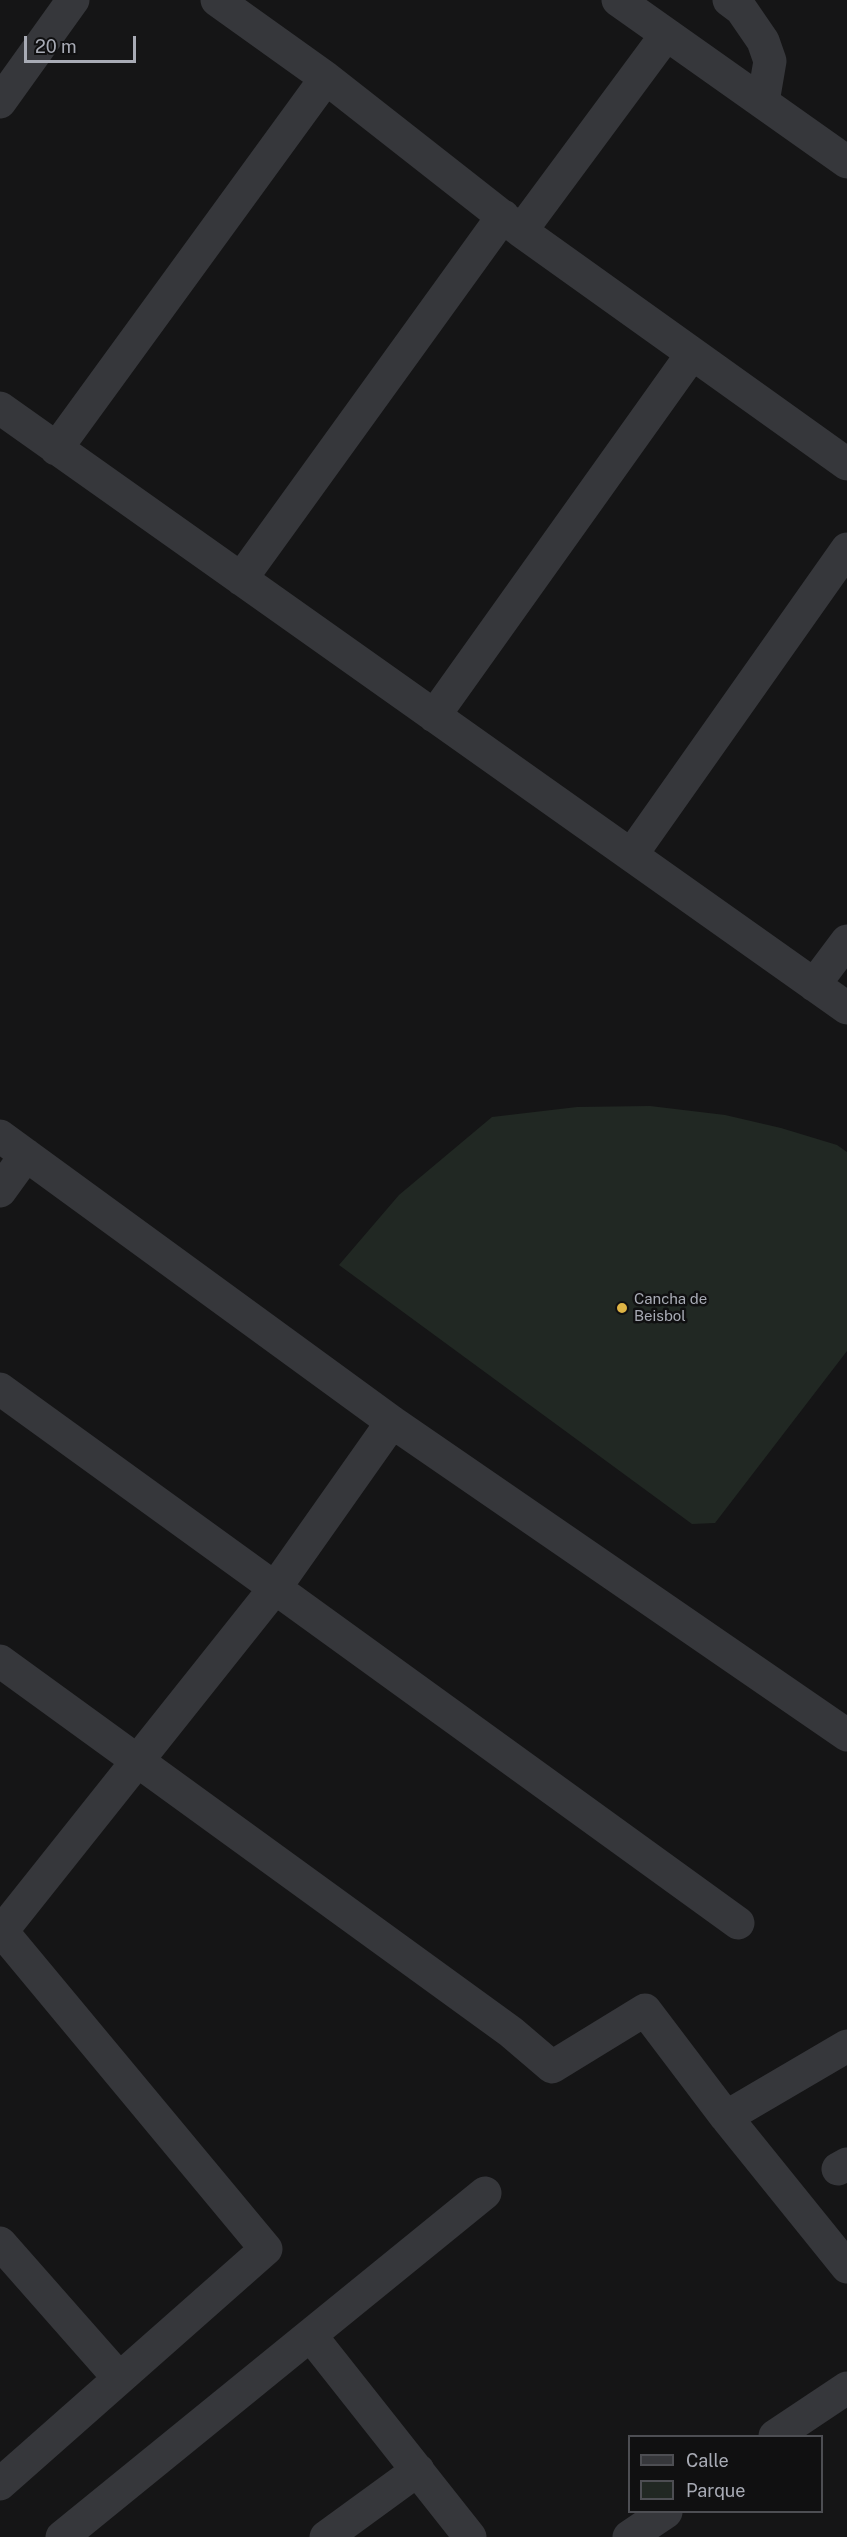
<!DOCTYPE html>
<style>
body{margin:0}
#map{position:relative;width:847px;height:2537px;overflow:hidden;background:#151516;font-family:"Public Sans",sans-serif}
canvas{display:block}
.legend{position:absolute;left:628px;top:2435px;width:195px;height:78px;box-sizing:border-box;background:#101011;border:2px solid #4d4e53;margin:0;padding:8px 10px;list-style:none;font-size:18px;color:#a8abb5}
.legend li{display:flex;align-items:center;gap:12px;height:30px}
.legend b{width:30px;border:2px solid #4d4e53}
.scale{position:absolute;left:24px;top:36px;width:112px;height:27px;box-sizing:border-box;border:3px solid #a8abb5;border-top:0;padding-left:8px;font-size:18px;line-height:21px;white-space:nowrap;color:#a8abb5;-webkit-text-stroke:4px #101011;paint-order:stroke}
</style>
<div id="map">
<canvas width="847" height="2537"></canvas>
<ul class="legend">
<li><b style="height:8px;background:#36373b"></b>Calle</li>
<li><b style="height:16px;background:#212823"></b>Parque</li>
</ul>
<div class="scale">20 m</div>
</div>
<script>
const ctx = document.querySelector('canvas').getContext('2d');
ctx.lineJoin = 'round';
function paint(path, color) {
  ctx.fillStyle = color;
  ctx.fill(path, 'evenodd');
}
function poly(rows) {
  const path = new Path2D();
  for (const r of rows) {
    path.moveTo(r[0], r[1]);
    for (let i = 2; i < r.length; i += 2) path.lineTo(r[i], r[i + 1]);
  }
  return path;
}
function trace(path, color, width, dash) {
  ctx.strokeStyle = color;
  ctx.lineWidth = width;
  ctx.lineCap = dash ? 'butt' : 'round';
  ctx.setLineDash(dash || []);
  ctx.stroke(path);
}
function write(font, color, halo, rows, align = 'center') {
  ctx.font = font + ' "Public Sans",sans-serif';
  ctx.lineWidth = 5;
  ctx.setLineDash([]);
  ctx.textBaseline = 'middle';
  ctx.strokeStyle = halo;
  ctx.fillStyle = color;
  for (const [text, x, y, turn = 0] of rows) {
    ctx.save();
    ctx.translate(x, y);
    ctx.rotate((+turn || 0) * Math.PI / 180);
    ctx.textAlign = isNaN(turn) ? turn : align;
    if (halo) ctx.strokeText(text, 0, 0);
    ctx.fillText(text, 0, 0);
    ctx.restore();
  }
}
const green = poly([
 [650,1106,725,1115,781,1128,837,1145,847,1152,847,1351,715,1523,692,1524,339,1265,399,1195,492,1117,577,1107]
]);
const street = poly([
 [217,0,326,78,521,231,847,464],
 [618,0,847,162],
 [729,0,741,9,763,41,770,61,763,102],
 [0,102,73,0],
 [521,231,666,35],
 [0,408,847,1008],
 [56,449,326,78],
 [241,579,503,216],
 [434,716,692,354],
 [632,854,847,549],
 [814,985,847,941],
 [0,1136,392,1422,847,1735],
 [0,1191,26,1155],
 [0,1389,738,1923],
 [0,1661,511,2032,552,2067,645,2010,726,2117,847,2267],
 [0,1929,266,2249,0,2484],
 [2,1931,275,1588,392,1422],
 [726,2117,847,2046],
 [838,2169,847,2164],
 [0,2243,119,2378],
 [311,2336,470,2537],
 [775,2436,847,2388],
 [62,2537,485,2193],
 [326,2537,418,2470],
 [629,2537,666,2512]
]);
const markers = [
 [622,1308,6,"#deb445"]
];
const poiNames = [
 ["Cancha de",634,1299],
 ["Beisbol",634,1316]
];
paint(green, '#212823');
trace(street, '#36373b', 33);
for (const [x, y, r, color] of markers) {
  const dot = new Path2D();
  dot.arc(x, y, r, 0, 2 * Math.PI);
  ctx.fillStyle = color;
  ctx.fill(dot);
  trace(dot, '#101011', 2);
}
write('15px', '#a8abb5', '#101011', poiNames, 'left');
</script>
